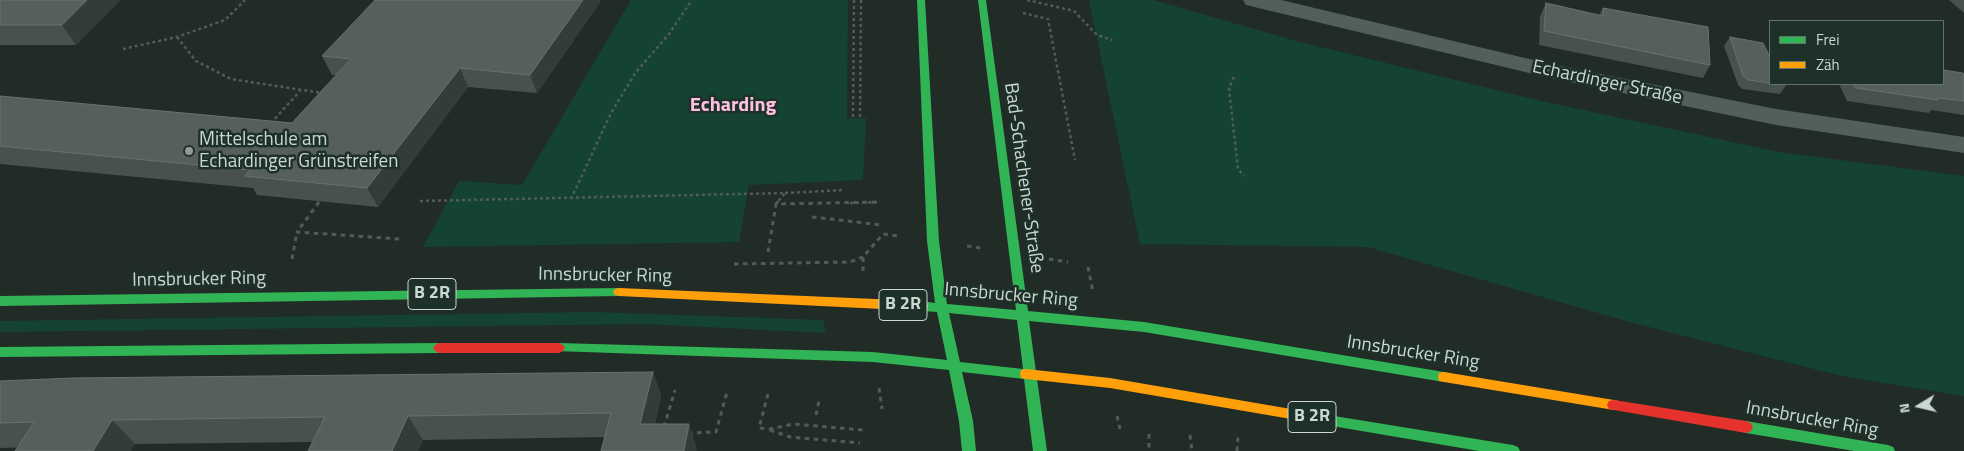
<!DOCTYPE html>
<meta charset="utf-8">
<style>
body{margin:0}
#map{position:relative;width:1964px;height:451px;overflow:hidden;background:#222c27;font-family:"Titillium Web",sans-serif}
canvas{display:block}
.legend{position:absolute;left:1769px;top:20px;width:175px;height:65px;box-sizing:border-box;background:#1d3128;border:1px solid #63736c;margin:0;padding:6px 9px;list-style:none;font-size:15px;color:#cbd7d1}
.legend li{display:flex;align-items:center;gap:10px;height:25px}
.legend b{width:25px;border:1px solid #63736c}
.north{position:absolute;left:1894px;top:381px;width:50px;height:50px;-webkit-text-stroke:4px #1d3128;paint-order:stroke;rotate:261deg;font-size:14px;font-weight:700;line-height:20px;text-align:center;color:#cbd7d1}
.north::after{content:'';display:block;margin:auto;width:18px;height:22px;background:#cbd7d1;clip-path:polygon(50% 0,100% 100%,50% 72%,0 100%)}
</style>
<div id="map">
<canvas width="1964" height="451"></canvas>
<ul class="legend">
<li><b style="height:6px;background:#30b455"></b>Frei</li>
<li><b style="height:6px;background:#ff9f0a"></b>Zäh</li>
</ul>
<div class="north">N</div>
</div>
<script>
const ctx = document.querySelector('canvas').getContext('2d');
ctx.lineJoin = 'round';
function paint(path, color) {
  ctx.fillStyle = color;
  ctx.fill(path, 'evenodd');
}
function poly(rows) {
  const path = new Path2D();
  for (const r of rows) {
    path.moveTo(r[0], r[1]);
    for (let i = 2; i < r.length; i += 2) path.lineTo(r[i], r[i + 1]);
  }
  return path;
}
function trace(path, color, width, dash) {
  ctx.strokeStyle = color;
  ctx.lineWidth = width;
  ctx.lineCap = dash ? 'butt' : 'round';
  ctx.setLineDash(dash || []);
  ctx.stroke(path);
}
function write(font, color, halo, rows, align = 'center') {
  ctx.font = font + ' "Titillium Web",sans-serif';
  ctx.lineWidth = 5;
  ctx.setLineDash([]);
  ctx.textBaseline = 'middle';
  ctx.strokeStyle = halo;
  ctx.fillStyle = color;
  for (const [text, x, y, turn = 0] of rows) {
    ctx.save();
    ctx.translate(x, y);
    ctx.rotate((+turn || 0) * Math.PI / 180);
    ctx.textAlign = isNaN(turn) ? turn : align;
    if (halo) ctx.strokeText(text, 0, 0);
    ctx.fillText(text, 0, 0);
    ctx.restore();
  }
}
const green = poly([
 [631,0,848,0,847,119,866,118,863,180,749,185,739,242,423,247,459,181,522,185],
 [1089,0,1153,0,1296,41,1541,101,1779,152,1964,176,1964,396,1842,376,1637,324,1368,247,1140,244],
 [594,312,823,320,826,333,644,324,0,332,0,321]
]);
const pathFar1 = poly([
 [1027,0,1074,11,1097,35,1112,40],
 [1023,13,1048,19,1075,160],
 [177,37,196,61,231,79,322,93],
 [123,49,177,37,225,20,245,0],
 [1234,77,1229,88,1238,169,1244,176],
 [853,117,854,0],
 [860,117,861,0],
 [271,123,300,91],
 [785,193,844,190],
 [571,199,611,113,636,72,669,34,692,0],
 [420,201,785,193,777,203],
 [850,203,880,202]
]);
const path = poly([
 [778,201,776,204,880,202],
 [319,202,297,232,400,239],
 [812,217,882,225],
 [967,246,981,248],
 [768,252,776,204],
 [292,259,297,232],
 [1049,259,1068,262],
 [734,264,850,262,863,257],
 [1088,267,1093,292],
 [863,271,863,257,883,234,899,236],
 [879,388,882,409],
 [768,394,759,428,770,429,793,424,863,430],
 [816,415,819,401],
 [1117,416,1121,433],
 [664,427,675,390],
 [770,430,790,437,860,443],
 [688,433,716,432,727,392],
 [1149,434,1149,451],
 [1190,435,1192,451],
 [1237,451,1238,437]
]);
const street = poly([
 [1243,0,1281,0,1546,63,1776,109,1964,137,1964,153,1776,125,1546,77,1246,5,1243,0]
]);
const fast = poly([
 [917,0,925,0,939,241,947,304,1016,310,978,0,986,0,1028,311,1144,322,1444,372,1449,373,1450,377,1449,381,1444,382,1144,332,1029,321,1047,451,1033,451,1024,379,962,372,973,421,976,451,962,451,959,421,949,370,873,362,555,351,553,348,555,345,559,343,873,352,947,360,937,312,922,311,918,309,916,306,918,303,922,301,935,303,927,241,917,0],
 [949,313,1017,320,1023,369,960,362,949,313],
 [619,288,623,289,625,292,623,295,619,296,0,306,0,296,619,288],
 [439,343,443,345,445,348,443,351,439,353,0,357,0,347,439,343],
 [1291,409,1513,445,1518,447,1520,451,1479,451,1291,419,1286,418,1284,414,1286,410,1291,409],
 [1746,421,1888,445,1893,447,1895,451,1854,451,1746,433,1741,431,1739,427,1741,423,1746,421]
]);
const slow = poly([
 [619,288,922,301,926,303,928,306,926,309,922,311,619,296,615,295,613,292,615,289,619,288],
 [1026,369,1110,378,1291,409,1296,410,1298,414,1296,418,1291,419,1110,388,1026,379,1021,378,1020,374,1021,370,1026,369],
 [1444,372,1614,400,1619,401,1621,405,1619,409,1614,410,1444,382,1439,381,1438,377,1439,373,1444,372]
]);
const jam = poly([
 [439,343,559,343,563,345,565,348,563,351,559,353,439,353,435,351,433,348,435,345,439,343],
 [1614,400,1746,421,1751,423,1753,427,1751,431,1746,433,1614,410,1609,409,1607,405,1609,401,1614,400]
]);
const wall = poly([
 [0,0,120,0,76,45,0,45],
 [1949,0,1964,0,1964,13],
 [601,1,537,93,468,87,378,207,257,195,253,188,0,164,0,96,292,123,336,75,332,75,322,56],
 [1546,3,1599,15,1603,8,1710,65,1703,78,1539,45,1540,16],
 [1730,37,1770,57,1770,84,1785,84,1786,85,1780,94,1742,89,1738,85,1724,46],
 [1964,75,1964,115,1931,110,1929,113,1847,101,1839,84,1943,84],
 [653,372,661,396,655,424,697,448,696,451,601,451,605,437,423,440,418,451,308,451,313,442,135,444,0,448,0,381]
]);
const shadedWall = poly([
 [87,0,120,0,76,45,62,25],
 [583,0,600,0,601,1,537,93,530,75],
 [460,68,468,87,378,207,367,188],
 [653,372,661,396,649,448,640,424],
 [408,416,423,440,418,451,392,451],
 [112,420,135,444,131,451,93,451],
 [689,424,697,448,696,451,684,451]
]);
const building = poly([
 [0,0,87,0,62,25,0,25,0,0],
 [375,0,583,0,530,75,460,68,367,188,245,176,250,170,0,146,0,96,292,123,351,59,322,56,375,0],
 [1546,3,1603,16,1603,8,1708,27,1710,65,1544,31,1546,3],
 [1730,37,1763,43,1770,57,1770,83,1748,80,1743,76,1730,37],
 [1943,70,1963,73,1964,75,1964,101,1937,98,1938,100,1856,88,1853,84,1943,84,1943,70],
 [653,372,640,424,689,424,684,451,601,451,611,413,408,416,392,451,308,451,325,417,112,420,93,451,15,451,34,422,0,423,0,381,73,378,653,372]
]);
const markers = [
 [189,151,5,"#909b96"]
];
const shields = [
 [432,294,48],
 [903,305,48],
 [1312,417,48]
];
const shieldNames = [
 ["B 2R",432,294],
 ["B 2R",903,305],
 ["B 2R",1312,417]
];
const streetNames = [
 ["Echardinger Straße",1607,83,12],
 ["Bad-Schachener-Straße",1023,178,82],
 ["Innsbrucker Ring",605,276,1],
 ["Innsbrucker Ring",199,280,-1],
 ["Innsbrucker Ring",1011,296,5],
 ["Innsbrucker Ring",1413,353,9],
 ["Innsbrucker Ring",1812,420,10]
];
const poiNames = [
 ["Mittelschule am",199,140],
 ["Echardinger Grünstreifen",199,162]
];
const neighbourhoodNames = [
 ["Echarding",733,106]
];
paint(green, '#144333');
trace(pathFar1, '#515c57', 2.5, [3, 3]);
trace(path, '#515c57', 3, [4.5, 4.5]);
paint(street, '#52605a');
paint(fast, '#30b455');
paint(slow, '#ff9f0a');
paint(jam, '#e5322d');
paint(wall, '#48514c');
paint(shadedWall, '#333c37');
paint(building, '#565f5a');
trace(building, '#68726d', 1);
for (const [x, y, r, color] of markers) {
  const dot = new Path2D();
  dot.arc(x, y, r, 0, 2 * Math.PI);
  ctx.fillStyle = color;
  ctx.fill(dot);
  trace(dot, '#1d3128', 2);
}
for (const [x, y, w] of shields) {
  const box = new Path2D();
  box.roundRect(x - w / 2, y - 15.5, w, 31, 4);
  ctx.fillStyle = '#1d3128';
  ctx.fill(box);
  trace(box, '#cbd7d1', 1);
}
write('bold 18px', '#cbd7d1', null, shieldNames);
write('19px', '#cbd7d1', '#1d3128', streetNames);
write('19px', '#cbd7d1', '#1d3128', poiNames, 'left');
write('bold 20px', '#fdc0e0', '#1d3128', neighbourhoodNames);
</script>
